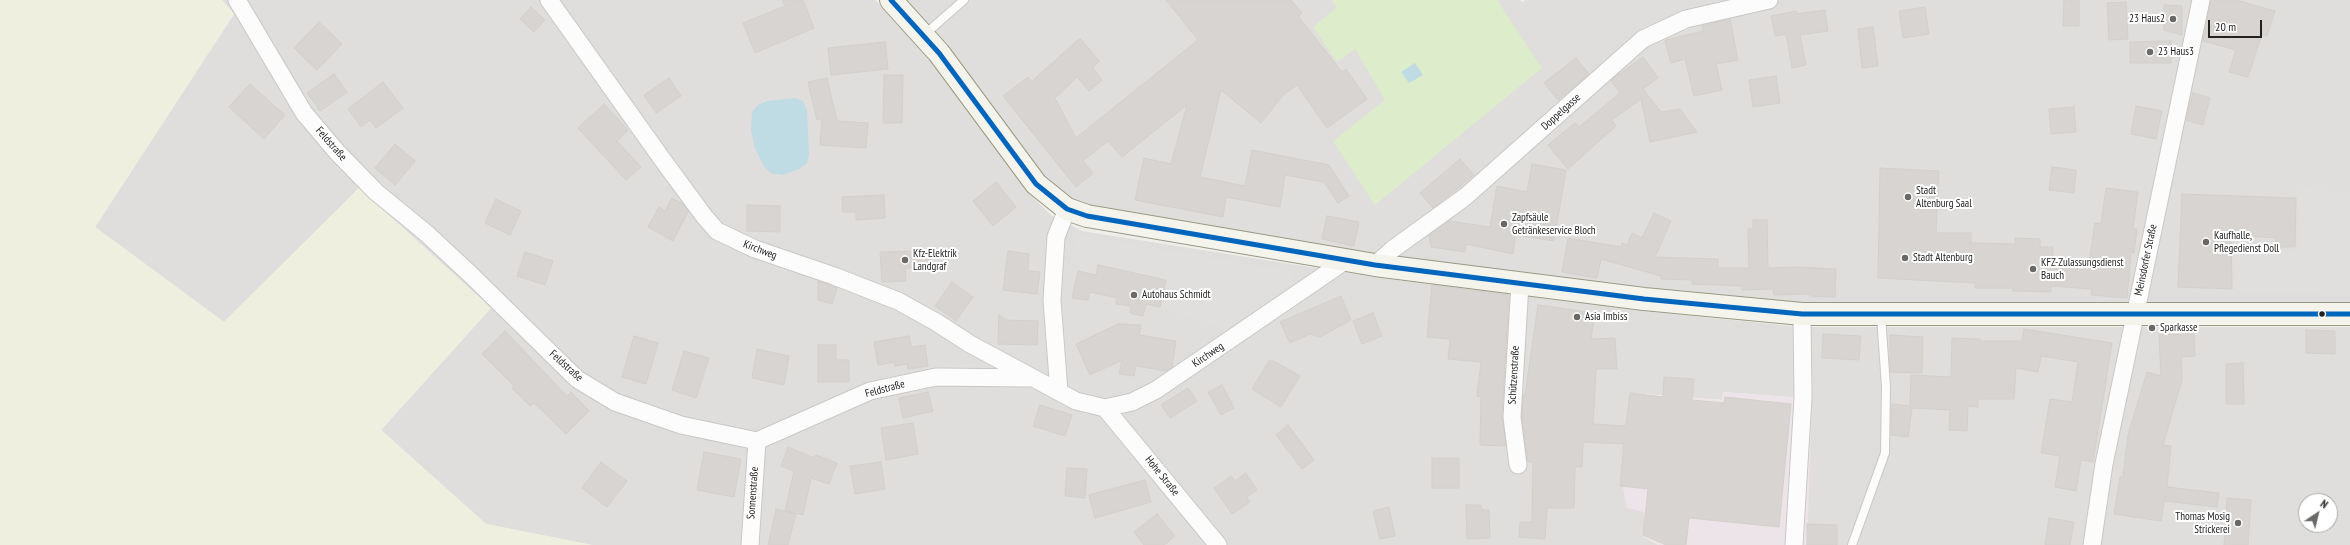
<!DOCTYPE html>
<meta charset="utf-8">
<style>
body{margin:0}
#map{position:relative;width:2350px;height:545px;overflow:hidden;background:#f0eeeb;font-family:"PT Sans Narrow",sans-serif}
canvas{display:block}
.north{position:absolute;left:2298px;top:493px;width:40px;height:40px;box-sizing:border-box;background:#fff;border:1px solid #a7a7a7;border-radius:50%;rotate:35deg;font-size:11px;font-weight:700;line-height:16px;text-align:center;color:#222}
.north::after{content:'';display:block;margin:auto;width:14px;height:18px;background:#6a6968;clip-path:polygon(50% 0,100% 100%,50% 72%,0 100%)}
.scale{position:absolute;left:2208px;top:20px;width:54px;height:18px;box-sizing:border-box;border:2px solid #222;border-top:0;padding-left:5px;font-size:12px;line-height:14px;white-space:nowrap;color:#222;-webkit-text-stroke:3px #fff;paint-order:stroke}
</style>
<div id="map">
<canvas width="2350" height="545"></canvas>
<div class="north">N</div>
<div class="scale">20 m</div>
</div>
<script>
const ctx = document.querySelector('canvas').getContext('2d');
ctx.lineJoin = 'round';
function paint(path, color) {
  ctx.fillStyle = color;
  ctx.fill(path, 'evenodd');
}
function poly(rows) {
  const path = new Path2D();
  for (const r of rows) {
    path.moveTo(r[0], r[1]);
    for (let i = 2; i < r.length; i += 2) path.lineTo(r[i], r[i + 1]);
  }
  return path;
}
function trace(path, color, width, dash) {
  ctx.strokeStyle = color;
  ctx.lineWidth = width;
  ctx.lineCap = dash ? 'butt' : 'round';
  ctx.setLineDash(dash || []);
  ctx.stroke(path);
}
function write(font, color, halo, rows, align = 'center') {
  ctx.font = font + ' "PT Sans Narrow",sans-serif';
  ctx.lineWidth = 4;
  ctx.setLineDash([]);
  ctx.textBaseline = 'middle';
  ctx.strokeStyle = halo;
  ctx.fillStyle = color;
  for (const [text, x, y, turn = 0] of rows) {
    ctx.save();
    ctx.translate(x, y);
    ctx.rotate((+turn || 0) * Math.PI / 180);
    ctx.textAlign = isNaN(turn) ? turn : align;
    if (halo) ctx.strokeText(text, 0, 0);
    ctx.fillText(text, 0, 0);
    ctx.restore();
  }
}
const residential = poly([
 [222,0,875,0,930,60,1027,191,1052,216,1082,231,1373,277,1643,311,1801,327,2350,327,2350,545,1807,545,1803,398,1723,392,1722,400,1631,393,1644,512,1644,537,1658,545,592,545,486,524,381,430,491,308,359,188,224,322,95,227,234,14],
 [2306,501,2330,501,2330,525,2306,525],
 [906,0,1520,0,1522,2,1525,0,2350,0,2350,304,1801,303,1645,288,1376,255,1089,208,1065,197,1044,176,948,46]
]);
const industrial = poly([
 [1723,392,1812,399,1807,545,1658,545,1644,537,1644,512,1627,508,1622,483,1631,393,1722,400]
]);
const farmland = poly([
 [0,0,222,0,234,14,95,227,224,322,359,188,491,308,381,430,486,524,592,545,0,545]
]);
const grass = poly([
 [1332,0,1497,0,1542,68,1375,205,1333,141,1385,100,1355,49,1337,62,1313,27,1337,7]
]);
const parking = poly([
 [2300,189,2350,193,2350,296,2236,290,2235,241,2273,243,2274,252,2298,251],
 [1076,234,1294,273,1290,286,1226,329,1160,307,1165,280,1098,265,1094,275,1069,268]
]);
const water = poly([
 [1415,63,1423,75,1409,83,1401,72],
 [796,98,803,101,807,111,809,155,807,163,799,169,782,175,771,173,764,167,755,148,751,130,752,112,758,105,767,101]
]);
const building = poly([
 [782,0,803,0,814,28,755,53,743,23,785,6,782,0],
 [1166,0,1291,0,1302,13,1298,16,1342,72,1346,69,1367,99,1327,128,1297,85,1283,95,1261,123,1221,90,1200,177,1245,186,1252,150,1329,165,1349,196,1338,203,1324,182,1285,175,1280,207,1226,197,1223,217,1135,200,1144,158,1171,164,1187,105,1122,157,1108,141,1083,161,1093,173,1076,187,1003,96,1028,77,1032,81,1080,38,1099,61,1093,68,1102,80,1089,91,1077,77,1055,98,1076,138,1198,40,1166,0],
 [2064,0,2079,0,2079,26,2063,26,2064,0],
 [2211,0,2236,0,2275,11,2267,36,2262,34,2248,77,2229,72,2236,50,2203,41,2211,0],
 [2126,2,2128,39,2109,40,2107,3,2126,2],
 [2164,5,2182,6,2182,35,2164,30,2164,5],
 [531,7,545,20,534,32,520,19,531,7],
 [1925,7,1929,34,1903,38,1899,11,1925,7],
 [1825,10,1828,31,1800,35,1806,65,1792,68,1786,34,1775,36,1771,16,1796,11,1796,14,1825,10],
 [1730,19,1738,60,1716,64,1722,90,1694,96,1685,59,1671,63,1665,40,1704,31,1702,26,1730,19],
 [319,22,342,44,317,70,294,48,319,22],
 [1873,27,1878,66,1862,68,1858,29,1873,27],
 [2171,41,2171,63,2130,63,2130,42,2171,41],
 [885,42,888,69,831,75,828,48,885,42],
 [1643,57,1658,78,1643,89,1661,112,1680,109,1697,132,1650,142,1641,99,1612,120,1616,126,1568,169,1548,145,1575,123,1579,127,1620,93,1611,80,1643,57],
 [1576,58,1589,74,1558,100,1544,83,1576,58],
 [334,74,347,92,320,111,307,93,334,74],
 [884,75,903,75,902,123,883,123,884,75],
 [1776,76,1780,103,1753,107,1749,80,1776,76],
 [669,78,681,96,656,113,644,95,669,78],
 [827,78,837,121,868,123,866,148,820,145,822,118,817,120,808,82,827,78],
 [383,82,403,108,376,128,370,120,361,127,348,109,383,82],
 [250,84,285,115,264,139,229,107,250,84],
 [2193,93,2210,98,2203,125,2186,120,2193,93],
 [604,104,628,130,617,141,641,167,626,180,578,128,604,104],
 [2136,106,2162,111,2156,139,2131,134,2136,106],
 [2074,107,2076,132,2051,134,2049,109,2074,107],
 [395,144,415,161,395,185,375,168,395,144],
 [1460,159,1474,175,1433,208,1420,193,1460,159],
 [1532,164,1566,170,1554,241,1516,235,1513,254,1466,244,1465,252,1431,247,1429,236,1449,221,1490,227,1497,186,1527,192,1532,164],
 [2052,167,2076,170,2074,193,2049,190,2052,167],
 [1880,168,1939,171,1936,233,1971,233,1971,243,2015,244,2015,238,2040,239,2040,247,2053,247,2052,268,2088,270,2095,223,2101,224,2106,188,2138,192,2133,228,2137,229,2134,253,2131,252,2127,298,2091,295,2092,289,2051,286,2051,292,2013,291,2013,288,1975,288,1975,283,1878,278,1880,168],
 [996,182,1016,207,993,226,973,201,996,182],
 [2182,194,2296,198,2295,247,2275,247,2276,238,2231,235,2232,289,2178,287,2182,194],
 [884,195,885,218,856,220,856,212,843,212,842,197,884,195],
 [672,198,683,204,688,212,673,241,648,227,659,207,665,211,672,198],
 [496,199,521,211,510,235,485,223,496,199],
 [747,205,780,206,780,232,747,231,747,205],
 [1654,213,1671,221,1655,257,1718,259,1718,268,1749,268,1748,229,1753,229,1753,220,1767,220,1768,268,1798,267,1836,269,1835,297,1810,296,1810,294,1774,295,1773,289,1742,290,1742,286,1692,284,1692,280,1661,279,1661,276,1601,259,1597,278,1562,272,1568,238,1621,247,1622,243,1627,245,1632,233,1642,238,1654,213],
 [1327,216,1359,222,1354,246,1322,239,1327,216],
 [928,251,930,268,905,268,906,281,882,282,880,252,928,251],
 [1008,251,1029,254,1028,271,1040,272,1037,294,1003,290,1008,251],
 [525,252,553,261,545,285,517,276,525,252],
 [1098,265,1166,280,1160,307,1146,304,1143,316,1130,313,1131,306,1116,304,1117,298,1090,292,1088,300,1072,298,1078,271,1096,275,1098,265],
 [818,281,837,288,832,304,818,300,818,281],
 [952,282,973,297,956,321,935,306,952,282],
 [1432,285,1509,295,1502,416,1506,446,1480,445,1481,397,1477,396,1481,362,1448,359,1450,339,1427,337,1432,285],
 [1341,296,1351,320,1320,337,1310,334,1290,343,1280,322,1341,296],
 [1538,305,1595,313,1591,339,1615,338,1617,369,1596,369,1593,424,1626,426,1630,393,1663,397,1664,377,1694,379,1692,400,1724,403,1725,397,1791,404,1779,527,1689,518,1686,545,1666,545,1643,535,1648,489,1620,486,1624,444,1583,442,1582,467,1575,467,1574,508,1547,508,1545,539,1519,537,1520,522,1532,522,1533,462,1528,462,1522,417,1523,395,1525,395,1538,305],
 [1373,313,1382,336,1362,344,1353,321,1373,313],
 [999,315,1006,320,1038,321,1037,345,998,344,999,315],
 [1118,324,1141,325,1139,335,1176,341,1172,367,1167,371,1136,366,1134,376,1119,374,1122,360,1090,375,1076,344,1118,324],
 [2024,329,2112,343,2093,462,2081,460,2076,491,2055,487,2060,456,2041,453,2050,399,2072,402,2078,362,2041,356,2038,372,2016,368,2014,399,1978,399,1978,407,1968,406,1967,431,1949,430,1950,410,1912,408,1908,437,1891,435,1892,404,1910,406,1911,375,1951,377,1952,338,1980,339,1980,341,2022,341,2024,329],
 [2306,330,2335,331,2335,354,2306,353,2306,330],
 [505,331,567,396,571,392,589,411,566,434,534,403,530,406,512,388,514,386,482,354,505,331],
 [1823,334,1861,336,1859,360,1822,358,1823,334],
 [2194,334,2195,356,2181,357,2182,380,2163,445,2171,446,2167,487,2219,493,2217,507,2164,501,2161,521,2114,514,2120,477,2123,477,2128,435,2147,372,2161,376,2159,335,2194,334],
 [1890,335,1923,337,1922,373,1890,372,1890,335],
 [634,336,658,343,646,384,622,377,634,336],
 [909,336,911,347,925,345,928,366,908,369,907,364,895,366,894,362,878,365,874,342,909,336],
 [818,345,836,345,836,360,849,360,849,382,818,382,818,345],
 [757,349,789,356,784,385,752,378,757,349],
 [684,351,709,358,696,398,672,390,684,351],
 [1269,361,1274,361,1300,376,1281,407,1252,389,1269,361],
 [2243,363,2244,404,2226,404,2226,364,2243,363],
 [1222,385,1234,408,1221,415,1208,392,1222,385],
 [1188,388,1197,401,1170,418,1161,405,1188,388],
 [928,392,933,411,903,418,899,398,928,392],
 [1040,405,1072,415,1065,436,1033,426,1040,405],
 [913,423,918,454,886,460,881,428,913,423],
 [1288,425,1314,460,1302,469,1276,435,1288,425],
 [788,447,814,458,816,455,837,463,829,484,811,478,803,515,785,511,794,471,781,466,788,447],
 [704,452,741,459,734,497,697,490,704,452],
 [1432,458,1459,458,1459,488,1432,488,1432,458],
 [601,462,627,481,607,507,582,488,601,462],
 [881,462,885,489,855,494,850,466,881,462],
 [1067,468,1087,469,1085,498,1065,496,1067,468],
 [1246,473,1257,490,1247,497,1250,502,1232,514,1214,488,1231,476,1235,481,1246,473],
 [1145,480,1151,502,1095,518,1089,495,1145,480],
 [2227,498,2251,500,2248,545,2224,545,2227,498],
 [1466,505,1480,505,1483,510,1489,510,1490,538,1467,539,1466,505],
 [1389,507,1395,536,1380,539,1373,511,1389,507],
 [776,509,796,514,788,545,768,545,776,509],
 [1157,514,1175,536,1164,545,1144,545,1134,532,1157,514],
 [2049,518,2074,522,2070,545,2045,545,2049,518],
 [1807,524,1837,525,1837,545,1807,545,1807,524]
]);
const lane = poly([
 [924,35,964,0],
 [1852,545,1885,453,1886,387,1881,315]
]);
const street = poly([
 [237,0,304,113,337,152,376,192,426,233,470,274,577,379,615,402,681,425,757,441,870,391,936,377,1028,378],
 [549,0,662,159,704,216,717,231,755,249,834,276,898,301,936,322,970,344,1076,401,1105,408,1132,402,1156,390,1345,261],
 [1375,265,1393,249,1465,197,1643,39,1686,19,1769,0],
 [1059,392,1052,300,1056,237,1067,209],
 [1105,408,1218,545],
 [1518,465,1512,417,1520,284],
 [750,545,757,441],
 [1794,545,1803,398,1802,314],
 [2092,545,2104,464,2201,0]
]);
const secondary = poly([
 [891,0,939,53,1036,184,1067,209,1087,216,1375,265,1644,299,1802,314,2350,314]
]);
const bus1 = poly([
 [891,0,939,53,1036,184,1067,209,1087,216,1375,265,1644,299,1802,314,2350,314]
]);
const markers = [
 [2173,19,4,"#6a6968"],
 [2150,52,4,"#6a6968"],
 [1908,197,4,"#6a6968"],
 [1504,224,4,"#6a6968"],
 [2206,242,4,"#6a6968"],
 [1905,258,4,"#6a6968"],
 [905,260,4,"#6a6968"],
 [2033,269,4,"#6a6968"],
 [1134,295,4,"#6a6968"],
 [2322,314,3.5,"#222"],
 [1577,317,4,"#6a6968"],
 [2152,328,4,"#6a6968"],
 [2238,523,4,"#6a6968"]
];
const poiNames = [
 ["23 Haus2",2165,19,"right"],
 ["23 Haus3",2158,52],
 ["Stadt",1916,191],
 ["Altenburg Saal",1916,204],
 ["Zapfsäule",1512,218],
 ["Getränkeservice Bloch",1512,231],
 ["Kaufhalle,",2214,236],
 ["Pflegedienst Doll",2214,249],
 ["Kfz-Elektrik",913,254],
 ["Landgraf",913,267],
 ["Stadt Altenburg",1913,258],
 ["KFZ-Zulassungsdienst",2041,263],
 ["Bauch",2041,276],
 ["Autohaus Schmidt",1142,295],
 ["Asia Imbiss",1585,317],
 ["Sparkasse",2160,328],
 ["Thomas Mosig",2230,517,"right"],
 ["Strickerei",2230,530,"right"]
];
const streetNames = [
 ["Doppelgasse",1561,112,-42],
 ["Feldstraße",331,144,49],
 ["Kirchweg",760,250,21],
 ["Meinsdorfer Straße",2146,260,-78],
 ["Kirchweg",1208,355,-34],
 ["Feldstraße",566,366,42],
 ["Schützenstraße",1514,375,-87],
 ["Feldstraße",885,389,-15],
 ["Hohe Straße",1162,476,51],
 ["Sonnenstraße",753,493,-86]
];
paint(residential, '#dfdedc');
paint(industrial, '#ede4e9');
paint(farmland, '#efefdf');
paint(grass, '#ddeccb');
paint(parking, '#e0dfde');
paint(water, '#bfdbe3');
paint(building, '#d7d4d2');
trace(building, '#d3d0cc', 1);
trace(lane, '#c9c8c7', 10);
trace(street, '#c9c8c7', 19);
trace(secondary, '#999a82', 24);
trace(lane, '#fdfcfc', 8);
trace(street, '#fdfcfc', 17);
trace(secondary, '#f4f4ed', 22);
trace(bus1, '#0065bd', 5);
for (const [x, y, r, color] of markers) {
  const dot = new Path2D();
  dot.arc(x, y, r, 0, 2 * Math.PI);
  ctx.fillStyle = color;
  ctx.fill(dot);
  trace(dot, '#fff', 1.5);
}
write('11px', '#222', '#fff', poiNames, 'left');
write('11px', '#222', '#fff', streetNames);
</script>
